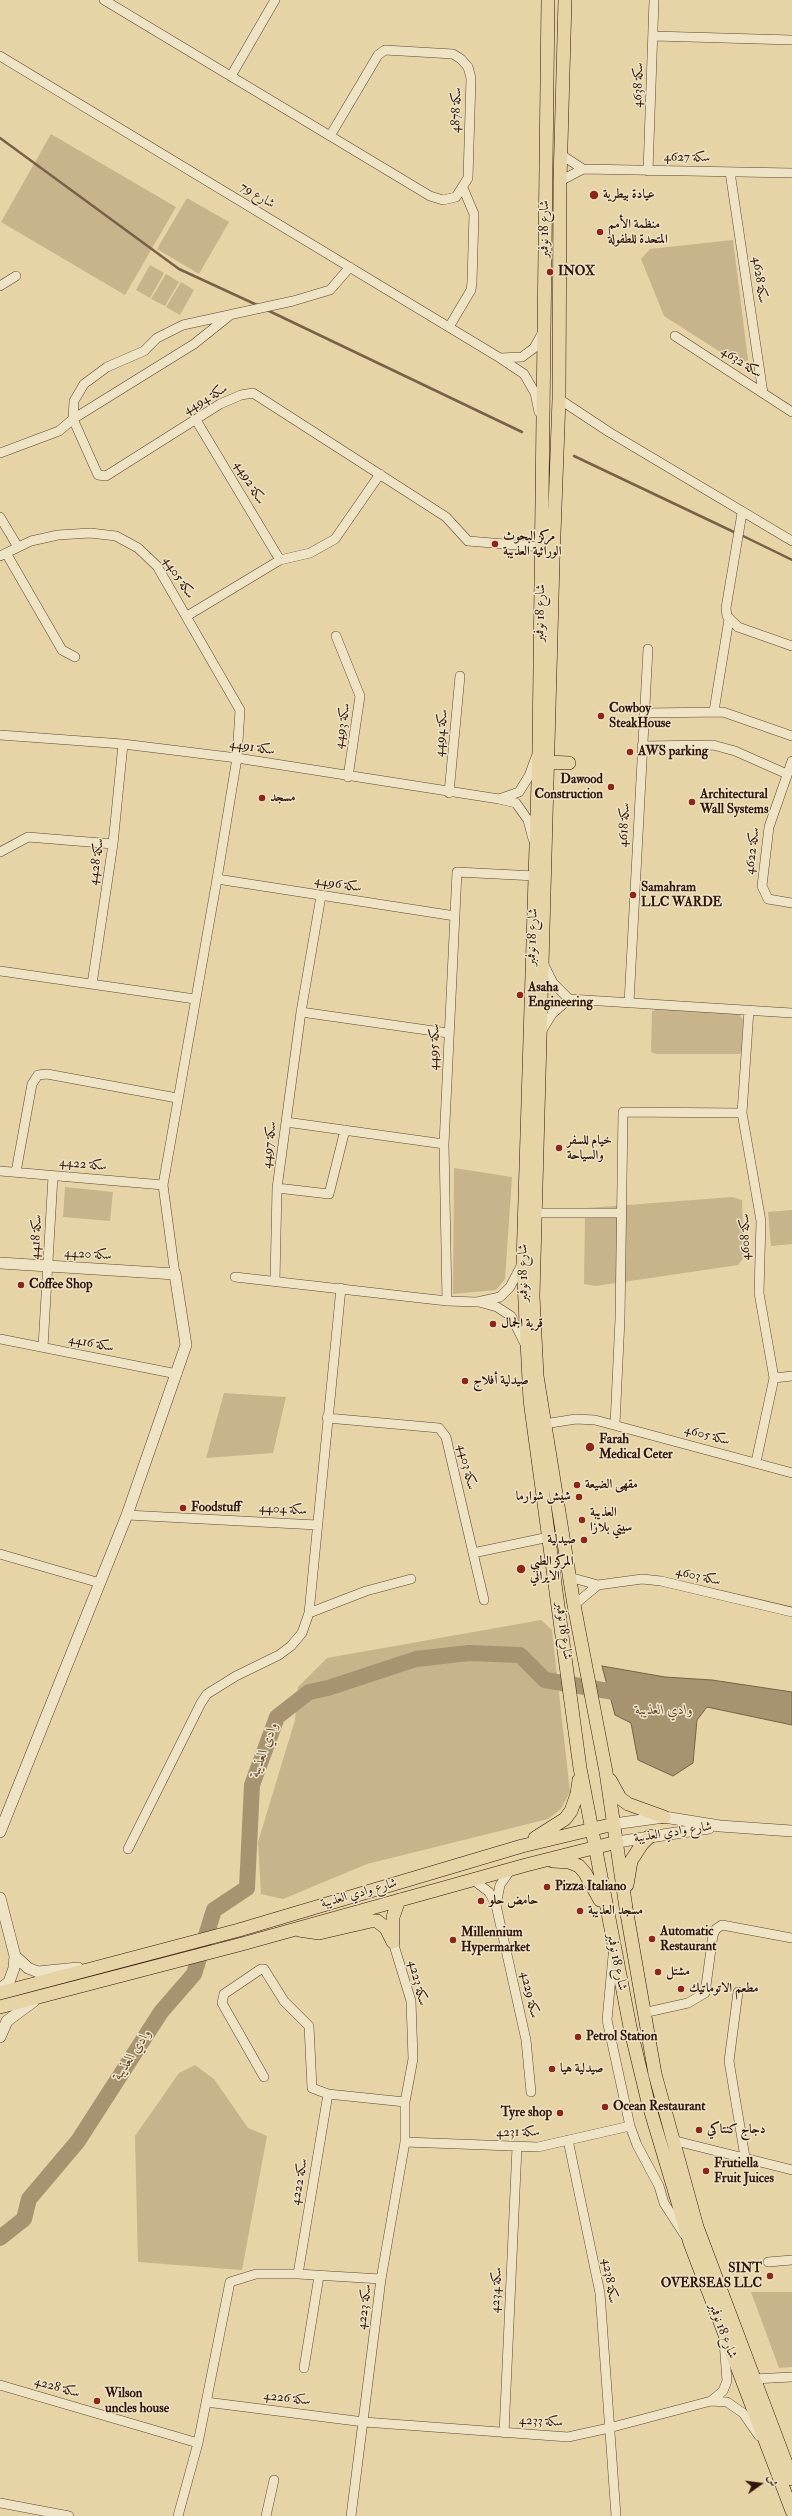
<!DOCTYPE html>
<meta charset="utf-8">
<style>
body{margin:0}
#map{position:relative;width:792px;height:2516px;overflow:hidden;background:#e6d4a6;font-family:"IM FELL Double Pica",Amiri,serif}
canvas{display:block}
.north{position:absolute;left:740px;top:2464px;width:40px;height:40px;-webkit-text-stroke:3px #efe3c5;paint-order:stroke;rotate:76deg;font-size:11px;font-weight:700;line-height:16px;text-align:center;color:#31150a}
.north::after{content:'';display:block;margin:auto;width:14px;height:18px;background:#31150a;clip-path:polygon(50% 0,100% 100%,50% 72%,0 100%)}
</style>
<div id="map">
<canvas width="792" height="2516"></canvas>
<div class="north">ش</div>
</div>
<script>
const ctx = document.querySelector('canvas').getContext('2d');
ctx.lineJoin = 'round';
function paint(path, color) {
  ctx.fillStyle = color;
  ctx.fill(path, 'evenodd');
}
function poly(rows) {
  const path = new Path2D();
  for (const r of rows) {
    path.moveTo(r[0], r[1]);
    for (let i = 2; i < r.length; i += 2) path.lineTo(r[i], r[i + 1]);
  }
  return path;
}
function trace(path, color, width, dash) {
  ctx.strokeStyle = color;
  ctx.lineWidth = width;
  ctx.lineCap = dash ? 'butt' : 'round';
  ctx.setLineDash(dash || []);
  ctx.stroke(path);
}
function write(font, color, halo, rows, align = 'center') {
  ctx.font = font + ' "IM FELL Double Pica",Amiri,serif';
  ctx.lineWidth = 3;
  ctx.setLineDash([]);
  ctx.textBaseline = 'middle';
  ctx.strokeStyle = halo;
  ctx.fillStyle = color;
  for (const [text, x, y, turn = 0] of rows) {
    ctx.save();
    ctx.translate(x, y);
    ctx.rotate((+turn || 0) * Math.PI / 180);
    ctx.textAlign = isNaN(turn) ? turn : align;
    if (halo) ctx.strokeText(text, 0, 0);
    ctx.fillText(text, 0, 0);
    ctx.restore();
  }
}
const green = poly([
 [51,134,176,207,125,295,1,222],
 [187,198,229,222,199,274,157,249],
 [733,240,748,360,739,364,664,316,641,259,650,249],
 [150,265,164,273,150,298,136,290],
 [166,274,179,282,165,306,151,299],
 [181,282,194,290,180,315,166,307],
 [657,1009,739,1014,743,1020,742,1050,740,1054,656,1054,651,1052,652,1011],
 [454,1168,512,1177,505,1279,496,1290,453,1294],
 [65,1187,113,1192,110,1221,63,1217],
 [732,1197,742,1200,744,1257,738,1265,596,1286,584,1284,585,1214,588,1208],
 [792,1210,792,1244,771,1246,768,1212],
 [224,1393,286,1397,273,1453,206,1458],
 [541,1620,552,1630,570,1792,561,1809,548,1819,367,1864,283,1899,261,1894,258,1842,295,1720,298,1687,327,1658],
 [195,2065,214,2079,248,2128,267,2136,242,2270,138,2262,135,2136,179,2073],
 [751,2292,792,2292,792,2367,779,2368]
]);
const water = poly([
 [602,1666,665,1677,712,1680,792,1692,792,1725,707,1707,697,1720,693,1763,673,1776,638,1760,631,1723,615,1715,602,1666]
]);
const stream = poly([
 [0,138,179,269,257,305],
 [267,310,522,432],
 [574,456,736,533],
 [741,535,792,560]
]);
const river = poly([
 [0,2238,24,2219,29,2199,78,2141,161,2012,194,1974,214,1910,247,1888,252,1785,277,1717,309,1692,328,1688,416,1659,469,1653,520,1655,545,1680,631,1695]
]);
const minor = poly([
 [104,0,430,196,443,200,456,197,468,178,471,78,468,67,461,59,453,54,385,50,378,55,330,136],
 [654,36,792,40],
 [0,56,500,358,524,374,535,393,539,412],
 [231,76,275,0],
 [560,154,583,169],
 [648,171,654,0],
 [730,172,763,393],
 [560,181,583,169,792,173],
 [350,267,330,290,293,301,183,325,157,338,144,351,107,367,84,384,74,401,73,419,98,475,106,476,220,404,241,395,253,393,446,517,468,541,542,547],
 [0,286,16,276],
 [449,327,471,290,472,282,474,214,463,188],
 [675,336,792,412],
 [500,358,522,357,534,348,543,332],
 [559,399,609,432,792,541],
 [196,420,280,560],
 [0,453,59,431,73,419,194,344,229,316],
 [742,513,726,608,727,616,738,627,792,646],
 [0,517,18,547],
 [6,553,62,650,75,657],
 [0,556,31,541,58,535,90,533,116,536,138,548,157,566,240,710,237,758,217,879,163,1185,175,1274],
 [187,616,280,560,310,553,335,539,380,474],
 [336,636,360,696,348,777],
 [714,711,729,619],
 [644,713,723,712,792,736],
 [0,735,123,744,237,758,499,799],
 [642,746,713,745,735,751,787,774],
 [792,761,769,827,762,886,768,899,792,903],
 [449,793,460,676],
 [533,839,528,820,516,803,499,799,519,792,529,776,536,757],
 [0,852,28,837,113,844],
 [217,879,455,916],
 [544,965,553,983,569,999,792,1013],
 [0,971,195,999],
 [92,984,113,844,123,744],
 [629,1003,648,649],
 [749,1010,742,1113,761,1221,759,1293,774,1378,756,1462],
 [301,1012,448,1033],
 [542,1030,552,1014,569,999],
 [286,1122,444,1144],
 [0,1171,163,1185],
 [16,1172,32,1084,38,1075,47,1074,177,1098],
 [277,1188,329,1194,345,1130],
 [535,1213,621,1213],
 [235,1277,447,1301,477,1302,500,1297,510,1287,522,1264],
 [275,1281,277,1188,301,1012,321,896],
 [447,1301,444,1144,457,872,535,876],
 [479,1302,497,1307,511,1316,525,1344],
 [0,1339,177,1374],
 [43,1347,53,1176],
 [774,1378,792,1376],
 [327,1418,439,1428,446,1437,484,1600],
 [544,1424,576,1419,595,1420,792,1473],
 [615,1424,620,1319,623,1112,742,1113],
 [127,1515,317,1525],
 [473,1553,549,1537],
 [0,1554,100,1583],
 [569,1577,598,1585,642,1579,661,1581,792,1612],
 [574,1605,598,1585],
 [309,1613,366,1591,411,1579],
 [128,1849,201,1703,207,1694,236,1676,279,1655,291,1646,302,1633,309,1613,341,1288],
 [472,1879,489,1892,496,1905,526,2040,531,2092],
 [496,1905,500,1885,511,1869],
 [613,1956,607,2020,630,2126,637,2145,659,2186,664,2203,684,2234],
 [738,1992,729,2061,745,2157],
 [643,2013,688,2003,705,1993,713,1935,716,1929,722,1925,792,1938],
 [264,2077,222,2003,224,1994,261,1969,264,1969,284,2001,309,2026,312,2088,328,2094,405,2102],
 [568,2140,600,2293,616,2516],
 [672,2140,792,2170],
 [405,2142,538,2147,630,2126],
 [768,2262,792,2260],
 [298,2274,328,2094],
 [304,2368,319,2276],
 [753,2379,792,2377],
 [0,2385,198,2443],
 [711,2401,723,2391,727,2381,724,2341],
 [206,2402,364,2422,568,2437,609,2428,711,2401,727,2402,743,2413,759,2436],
 [504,2433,517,2147],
 [0,2503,69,2516],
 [178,2516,198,2443,230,2282,256,2274,298,2274,381,2279],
 [266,2516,274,2480],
 [351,2516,381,2279,405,2142,405,2102,413,2059,411,2001,393,1942]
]);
const tertiary = poly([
 [0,1263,175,1274,186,1345,127,1515,0,1832],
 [614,1824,664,1817,720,1826,792,1831],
 [617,1842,709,1828],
 [0,1898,15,1956,14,1968,9,1982,0,1989],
 [15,1956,28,1968,38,1972,78,1968],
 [0,2037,7,2021,34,2001]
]);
const primary = poly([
 [548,0,539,750,523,1263,530,1400,580,1768,630,2027,648,2102,690,2243,792,2511],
 [565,0,560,181,559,399,553,561,533,1296,537,1376,574,1605,606,1772,626,1908,655,2074,697,2227,792,2479],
 [548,762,569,763],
 [610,1780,620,1798,628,1804,664,1817],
 [535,1838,565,1819,571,1811,577,1794,579,1780],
 [553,1861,569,1862,579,1866,585,1873,600,1900],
 [627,1885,631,1861,642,1844,650,1836],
 [299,1930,319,1933,371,1921,377,1921,386,1928,393,1942],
 [393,1941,393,1917,399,1900],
 [0,1993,239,1930,522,1846,614,1824],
 [0,2007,242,1944,526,1865,617,1842]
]);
const markers = [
 [594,195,5,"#8f2418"],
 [600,232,4,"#8f2418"],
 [550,272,4,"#8f2418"],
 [495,544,4,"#8f2418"],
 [601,716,4,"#8f2418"],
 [630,752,4,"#8f2418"],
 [611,787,4,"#8f2418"],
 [262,798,4,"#8f2418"],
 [692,802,4,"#8f2418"],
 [633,895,4,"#8f2418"],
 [520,995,4,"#8f2418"],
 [559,1148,4,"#8f2418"],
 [21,1285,4,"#8f2418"],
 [493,1324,4,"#8f2418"],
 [465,1381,4,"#8f2418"],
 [590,1447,5,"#8f2418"],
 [577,1485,4,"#8f2418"],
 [579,1497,4,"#8f2418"],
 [183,1508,4,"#8f2418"],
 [582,1520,4,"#8f2418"],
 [584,1540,4,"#8f2418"],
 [521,1569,5,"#8f2418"],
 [547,1887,4,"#8f2418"],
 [481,1901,4,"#8f2418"],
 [580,1911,4,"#8f2418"],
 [652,1939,4,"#8f2418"],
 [453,1940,4,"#8f2418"],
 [658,1972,4,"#8f2418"],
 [681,1989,4,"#8f2418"],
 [578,2037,4,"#8f2418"],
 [552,2069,4,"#8f2418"],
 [605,2107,4,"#8f2418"],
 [560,2113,4,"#8f2418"],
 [699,2130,4,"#8f2418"],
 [706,2171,4,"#8f2418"],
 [770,2276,4,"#8f2418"],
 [97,2401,4,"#8f2418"]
];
const streetNames = [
 ["سكة 4638",639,85,-88],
 ["سكة 4878",457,110,-88],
 ["سكة 4627",687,158,1],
 ["79 شارع",257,196,31],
 ["شارع 18 نوفمبر",545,229,-90],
 ["سكة 4628",759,280,82],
 ["سكة 4632",741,363,33],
 ["سكة 4494",206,400,-30],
 ["سكة 4492",249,483,59],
 ["سكة 4405",178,578,57],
 ["شارع 18 نوفمبر",541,613,-89],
 ["سكة 4493",343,726,-81],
 ["سكة 4494",442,733,-85],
 ["سكة 4491",252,748,9],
 ["سكة 4618",625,825,-87],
 ["سكة 4622",753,851,-83],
 ["سكة 4428",97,862,-82],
 ["سكة 4496",338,885,9],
 ["شارع 18 نوفمبر",533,937,-88],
 ["سكة 4495",435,1047,-88],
 ["سكة 4497",270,1145,-83],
 ["سكة 4422",83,1165,5],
 ["سكة 4418",37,1237,-87],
 ["سكة 4608",746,1237,-91],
 ["سكة 4420",88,1255,3],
 ["شارع 18 نوفمبر",524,1273,-91],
 ["سكة 4416",91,1344,11],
 ["سكة 4605",707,1436,15],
 ["سكة 4403",466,1467,77],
 ["سكة 4404",283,1510,3],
 ["سكة 4603",698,1577,13],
 ["شارع 18 نوفمبر",563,1631,82],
 ["شارع وادي العذيبة",673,1833,-9],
 ["شارع وادي العذيبة",359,1894,-16],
 ["شارع 18 نوفمبر",616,1962,78],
 ["سكة 4223",417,1983,76],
 ["سكة 4229",529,1995,77],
 ["سكة 4231",518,2133,-1],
 ["سكة 4222",300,2182,-80],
 ["سكة 4238",609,2281,81],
 ["سكة 4234",497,2290,-87],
 ["سكة 4223",365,2307,-83],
 ["شارع 18 نوفمبر",722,2331,69],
 ["سكة 4228",57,2388,16],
 ["سكة 4226",287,2399,7],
 ["سكة 4233",541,2422,3]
];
const poiNames = [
 ["عيادة بيطرية",603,195],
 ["منظمة الأمم",608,225],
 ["المتحدة للطفولة",608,240],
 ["INOX",558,272],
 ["مركز البحوث",503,537],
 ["الوراثية العذيبة",503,552],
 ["Cowboy",609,709],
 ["SteakHouse",609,724],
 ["AWS parking",638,752],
 ["Dawood",603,780,"right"],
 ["Construction",603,795,"right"],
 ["Architectural",700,795],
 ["Wall Systems",700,810],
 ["مسجد",270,798],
 ["Samahram",641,888],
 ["LLC WARDE",641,903],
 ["Asaha",528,988],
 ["Engineering",528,1003],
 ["خيام للسفر",567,1141],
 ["والسياحة",567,1156],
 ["Coffee Shop",29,1285],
 ["قرية الجمال",501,1324],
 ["صيدلية أفلاج",473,1381],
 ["Farah",599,1440],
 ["Medical Ceter",599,1455],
 ["مقهى الضيعة",585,1485],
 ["شيش شوارما",571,1497,"right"],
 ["Foodstuff",191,1508],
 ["العذيبة",590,1513],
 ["سيتي بلازا",590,1528],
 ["صيدلية",576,1540,"right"],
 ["المركز الطبي",530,1562],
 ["الايراني",530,1577],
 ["Pizza Italiano",555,1887],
 ["حامض حلو",489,1901],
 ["مسجد العذيبة",588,1911],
 ["Automatic",660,1932],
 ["Restaurant",660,1947],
 ["Millennium",461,1933],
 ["Hypermarket",461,1948],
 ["مشتل",666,1972],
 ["مطعم الاتوماتيك",689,1989],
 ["Petrol Station",586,2037],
 ["صيدلية هيا",560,2069],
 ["Ocean Restaurant",613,2107],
 ["Tyre shop",552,2113,"right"],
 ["دجاج كنتاكي",707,2130],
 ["Frutiella",714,2164],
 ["Fruit Juices",714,2179],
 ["SINT",762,2269,"right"],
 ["OVERSEAS LLC",762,2284,"right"],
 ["Wilson",105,2394],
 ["uncles house",105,2409]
];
const waterNames = [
 ["وادي العذيبة",664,1711],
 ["وادي العذيبة",265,1750,-70],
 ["وادي العذيبة",133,2055,-57]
];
paint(green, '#c7b48b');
paint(water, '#a89371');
trace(water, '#786148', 1);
trace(stream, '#786148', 2.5);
trace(river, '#a89371', 16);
trace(minor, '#5e4531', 10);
trace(tertiary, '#5e4531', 12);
trace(primary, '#31150a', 14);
trace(minor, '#efe3c5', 9);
trace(tertiary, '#efe3c5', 11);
trace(primary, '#e6d4a6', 13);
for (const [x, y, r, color] of markers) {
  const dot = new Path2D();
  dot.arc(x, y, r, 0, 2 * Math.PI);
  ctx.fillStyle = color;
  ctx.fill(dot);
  trace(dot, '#efe3c5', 1.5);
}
write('13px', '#31150a', '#efe3c5', streetNames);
write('bold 13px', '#31150a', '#efe3c5', poiNames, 'left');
write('italic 14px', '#614733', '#efe3c5', waterNames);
</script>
